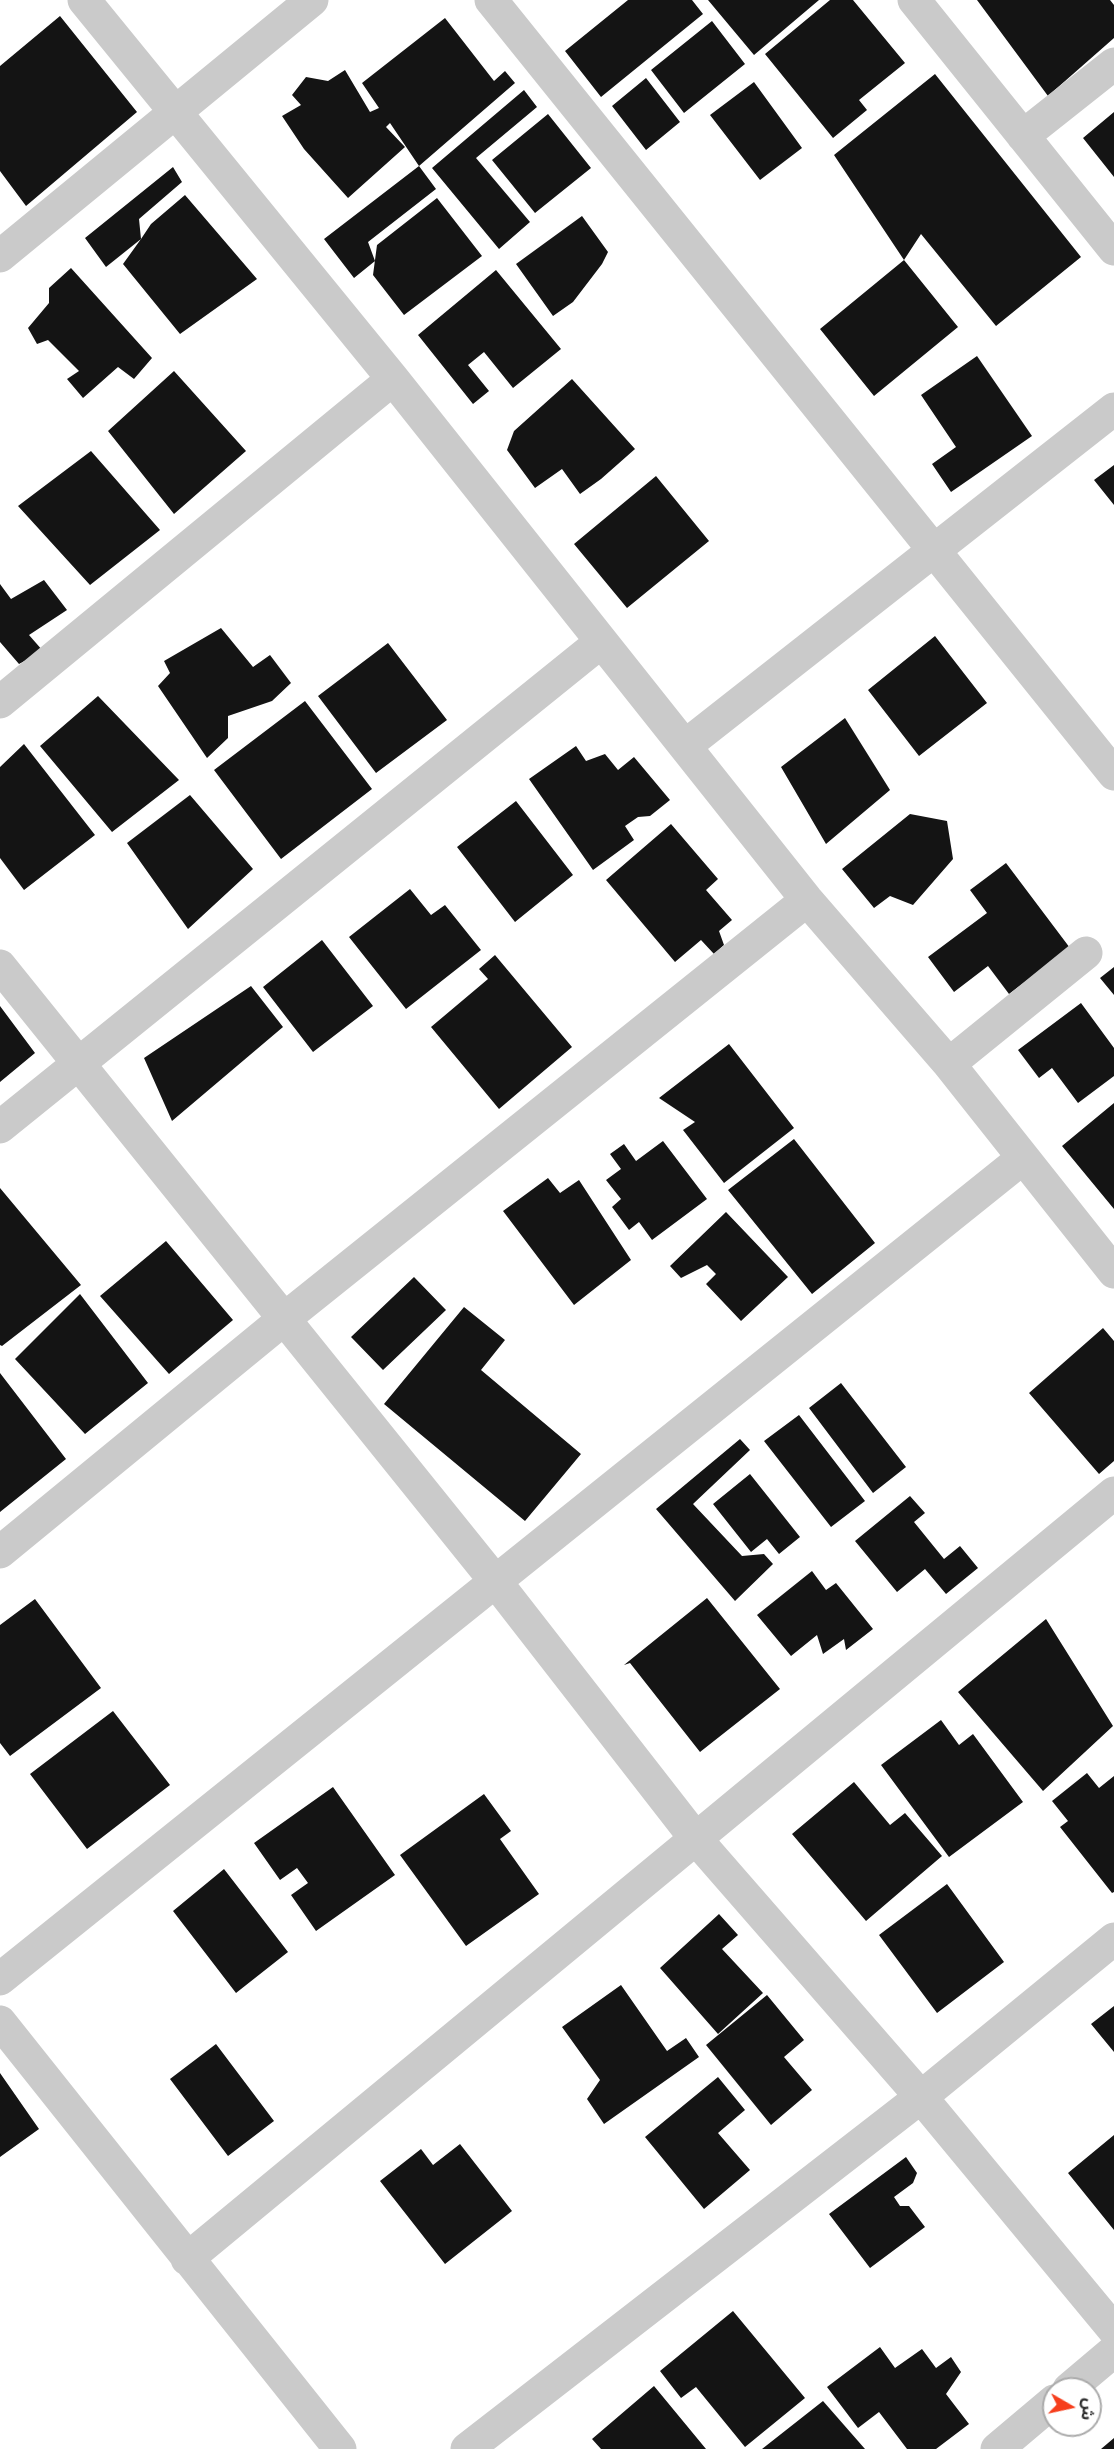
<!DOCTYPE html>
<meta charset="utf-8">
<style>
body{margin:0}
#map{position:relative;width:1114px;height:2449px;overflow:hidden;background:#fff;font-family:"Nunito Sans","Noto Sans Arabic",sans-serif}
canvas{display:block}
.north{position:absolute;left:1042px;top:2377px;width:60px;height:60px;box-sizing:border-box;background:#fff;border:2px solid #ababab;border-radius:50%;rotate:99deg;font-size:16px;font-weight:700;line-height:24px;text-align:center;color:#2d2d2d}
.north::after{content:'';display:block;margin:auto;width:21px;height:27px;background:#f63f1d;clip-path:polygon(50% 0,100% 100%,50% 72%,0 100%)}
</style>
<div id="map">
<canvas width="1114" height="2449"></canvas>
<div class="north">ش</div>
</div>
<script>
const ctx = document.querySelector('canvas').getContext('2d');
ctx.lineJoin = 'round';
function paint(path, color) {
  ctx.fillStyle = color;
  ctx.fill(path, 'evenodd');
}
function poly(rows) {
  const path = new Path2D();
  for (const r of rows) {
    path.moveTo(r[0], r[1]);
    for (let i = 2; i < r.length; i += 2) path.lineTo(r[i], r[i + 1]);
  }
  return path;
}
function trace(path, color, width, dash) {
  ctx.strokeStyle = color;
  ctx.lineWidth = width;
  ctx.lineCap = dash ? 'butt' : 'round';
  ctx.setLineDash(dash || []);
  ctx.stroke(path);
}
const building = poly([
 [628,0,692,0,703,14,601,97,565,51],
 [708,0,819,0,754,55],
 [830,0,853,0,905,63,859,100,867,110,833,138,765,54],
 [977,0,1110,0,1114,5,1114,38,1048,96],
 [60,16,137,112,26,206,0,171,0,66],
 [445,18,494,81,505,71,515,83,419,166,436,189,368,242,375,261,354,278,324,239,419,166,390,123,386,127,405,147,348,198,304,149,282,116,301,105,292,95,306,77,328,81,345,70,370,112,379,108,362,83],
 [712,21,745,64,684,113,651,70],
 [935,74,1081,257,996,326,921,234,904,260,834,155],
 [646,78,680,122,646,150,612,106],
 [754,82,802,148,760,180,710,115],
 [524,90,537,107,476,158,530,222,499,249,432,168],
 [1114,112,1114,177,1083,138],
 [548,114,591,168,535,213,492,160],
 [173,167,182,182,139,219,141,239,151,224,185,195,257,279,180,334,123,264,141,239,106,267,85,238],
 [437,198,482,256,404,315,373,275,377,245],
 [582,216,608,252,602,264,573,302,553,316,516,264],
 [904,260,958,327,874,396,820,329],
 [71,268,152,358,134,379,118,367,83,398,67,379,79,371,48,340,37,344,28,328,49,303,49,288],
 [496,270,561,349,513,388,484,352,468,365,489,391,473,404,418,335],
 [977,356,1032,436,951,492,932,464,956,447,921,395],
 [174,371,246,451,174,514,108,431],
 [572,379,635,449,601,479,580,494,562,469,535,488,507,450,514,431],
 [91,451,160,530,90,585,18,506],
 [1114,465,1114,505,1094,480],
 [656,476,709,541,627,608,574,544],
 [44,580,67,610,29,635,43,651,19,664,0,642,0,584,11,599],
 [221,628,253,667,270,655,291,683,272,701,228,716,228,738,207,758,158,686,170,673,164,661],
 [935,636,987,703,919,756,868,690],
 [388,643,447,720,376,773,318,696],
 [98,696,179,780,112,832,40,746],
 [305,701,372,789,281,859,214,770],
 [845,718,890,790,826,844,781,767],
 [24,744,95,835,24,890,0,858,0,767],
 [576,746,586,761,605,754,618,770,634,757,670,800,650,816,638,817,625,826,634,840,593,870,529,779],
 [190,795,253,869,188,929,127,843],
 [516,801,573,875,515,922,457,847],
 [910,814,947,821,953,859,913,905,890,896,874,908,842,869],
 [671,824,718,879,706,890,732,920,719,931,724,945,714,954,701,940,675,962,606,880],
 [1006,863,1070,948,1009,994,988,966,954,992,928,957,987,913,970,890],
 [410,889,431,915,445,905,481,950,406,1009,349,937],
 [322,940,373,1006,313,1052,263,987],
 [495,955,572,1047,499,1109,431,1027,488,979,479,969],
 [1114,967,1114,995,1100,978],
 [251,986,283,1027,172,1121,144,1058],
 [1081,1003,1114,1048,1114,1076,1078,1103,1052,1068,1039,1078,1018,1050],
 [0,1006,35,1053,0,1082],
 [729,1044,794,1128,724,1183,683,1130,695,1122,659,1098],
 [1114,1103,1114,1209,1062,1146],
 [794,1139,875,1243,812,1294,728,1190],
 [663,1141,707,1199,652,1240,639,1222,629,1230,612,1207,621,1199,606,1180,621,1169,610,1154,624,1144,636,1161],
 [548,1178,560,1193,579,1180,631,1260,574,1305,503,1211],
 [0,1188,81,1285,2,1346,0,1345],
 [726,1212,788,1277,741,1321,706,1284,716,1274,707,1265,681,1278,670,1266],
 [166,1241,233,1320,169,1374,100,1296],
 [414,1277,446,1310,383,1370,351,1337],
 [80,1294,148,1383,85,1434,15,1359],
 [464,1307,505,1340,481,1370,581,1454,525,1521,384,1404],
 [1103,1328,1114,1341,1114,1461,1099,1474,1029,1393],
 [0,1373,66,1459,0,1512],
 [841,1383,906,1467,873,1493,809,1408],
 [799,1415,865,1501,831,1527,764,1441],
 [740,1439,750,1450,693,1504,742,1556,764,1554,773,1564,735,1601,656,1509],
 [750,1474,800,1537,779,1554,767,1539,751,1552,713,1504],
 [910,1496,925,1513,914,1522,944,1559,960,1546,978,1568,946,1594,925,1569,897,1592,855,1541],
 [812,1571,826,1590,836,1583,873,1629,846,1650,844,1639,823,1654,817,1635,791,1656,757,1615],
 [707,1598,780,1689,700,1752,630,1663,624,1665],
 [35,1599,101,1688,10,1756,0,1743,0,1625],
 [1046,1619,1113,1726,1043,1791,958,1692],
 [113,1711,170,1785,87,1849,30,1774],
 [941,1720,959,1745,973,1734,1023,1802,949,1857,881,1765],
 [1087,1773,1099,1788,1114,1776,1114,1892,1112,1893,1060,1827,1068,1821,1052,1801],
 [854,1782,890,1825,905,1813,942,1856,866,1921,792,1834],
 [333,1787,395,1875,316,1931,291,1895,308,1883,297,1868,280,1880,254,1843],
 [484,1794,511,1831,500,1839,539,1894,466,1946,400,1855],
 [224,1869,288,1952,236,1993,173,1911],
 [947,1884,1004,1962,937,2013,879,1935],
 [719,1914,738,1935,722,1949,763,1993,718,2034,660,1968],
 [621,1985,667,2051,686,2038,699,2057,604,2124,587,2099,600,2080,562,2027],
 [767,1995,804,2040,784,2057,812,2090,771,2125,706,2045],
 [1114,2006,1114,2052,1091,2024],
 [216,2044,274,2121,228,2156,170,2079],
 [0,2073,39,2129,0,2157],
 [718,2077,745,2110,718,2133,750,2170,704,2209,645,2137],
 [1114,2135,1114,2230,1068,2173],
 [460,2144,512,2211,445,2264,380,2181,421,2149,433,2165],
 [906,2157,917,2173,913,2183,894,2197,900,2206,909,2206,925,2227,870,2268,829,2214],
 [733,2311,805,2398,745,2447,696,2387,681,2398,660,2371],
 [880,2347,895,2368,922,2349,936,2368,951,2357,961,2372,946,2394,969,2424,936,2449,907,2449,879,2412,858,2428,827,2387],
 [654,2386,706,2449,601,2449,592,2439],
 [823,2401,865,2449,762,2449],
 [1114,2438,1114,2449,1101,2449]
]);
const minor = poly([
 [84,0,393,379,807,900,949,1064,1114,1272],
 [491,0,1114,774],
 [914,0,1114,249],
 [1023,136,1114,64],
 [0,256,312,0],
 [0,702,393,379],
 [685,746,1114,409],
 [0,966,496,1582,696,1839,921,2097,1114,2330],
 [949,1064,1086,953],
 [0,1127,601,642],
 [0,1552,284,1319,807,900],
 [0,1979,1023,1158],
 [0,2022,340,2449],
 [187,2259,1114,1493],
 [1069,2389,1114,2351],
 [467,2449,921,2097,1114,1939],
 [997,2449,1054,2401]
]);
paint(building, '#141414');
trace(minor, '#cacaca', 33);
</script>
